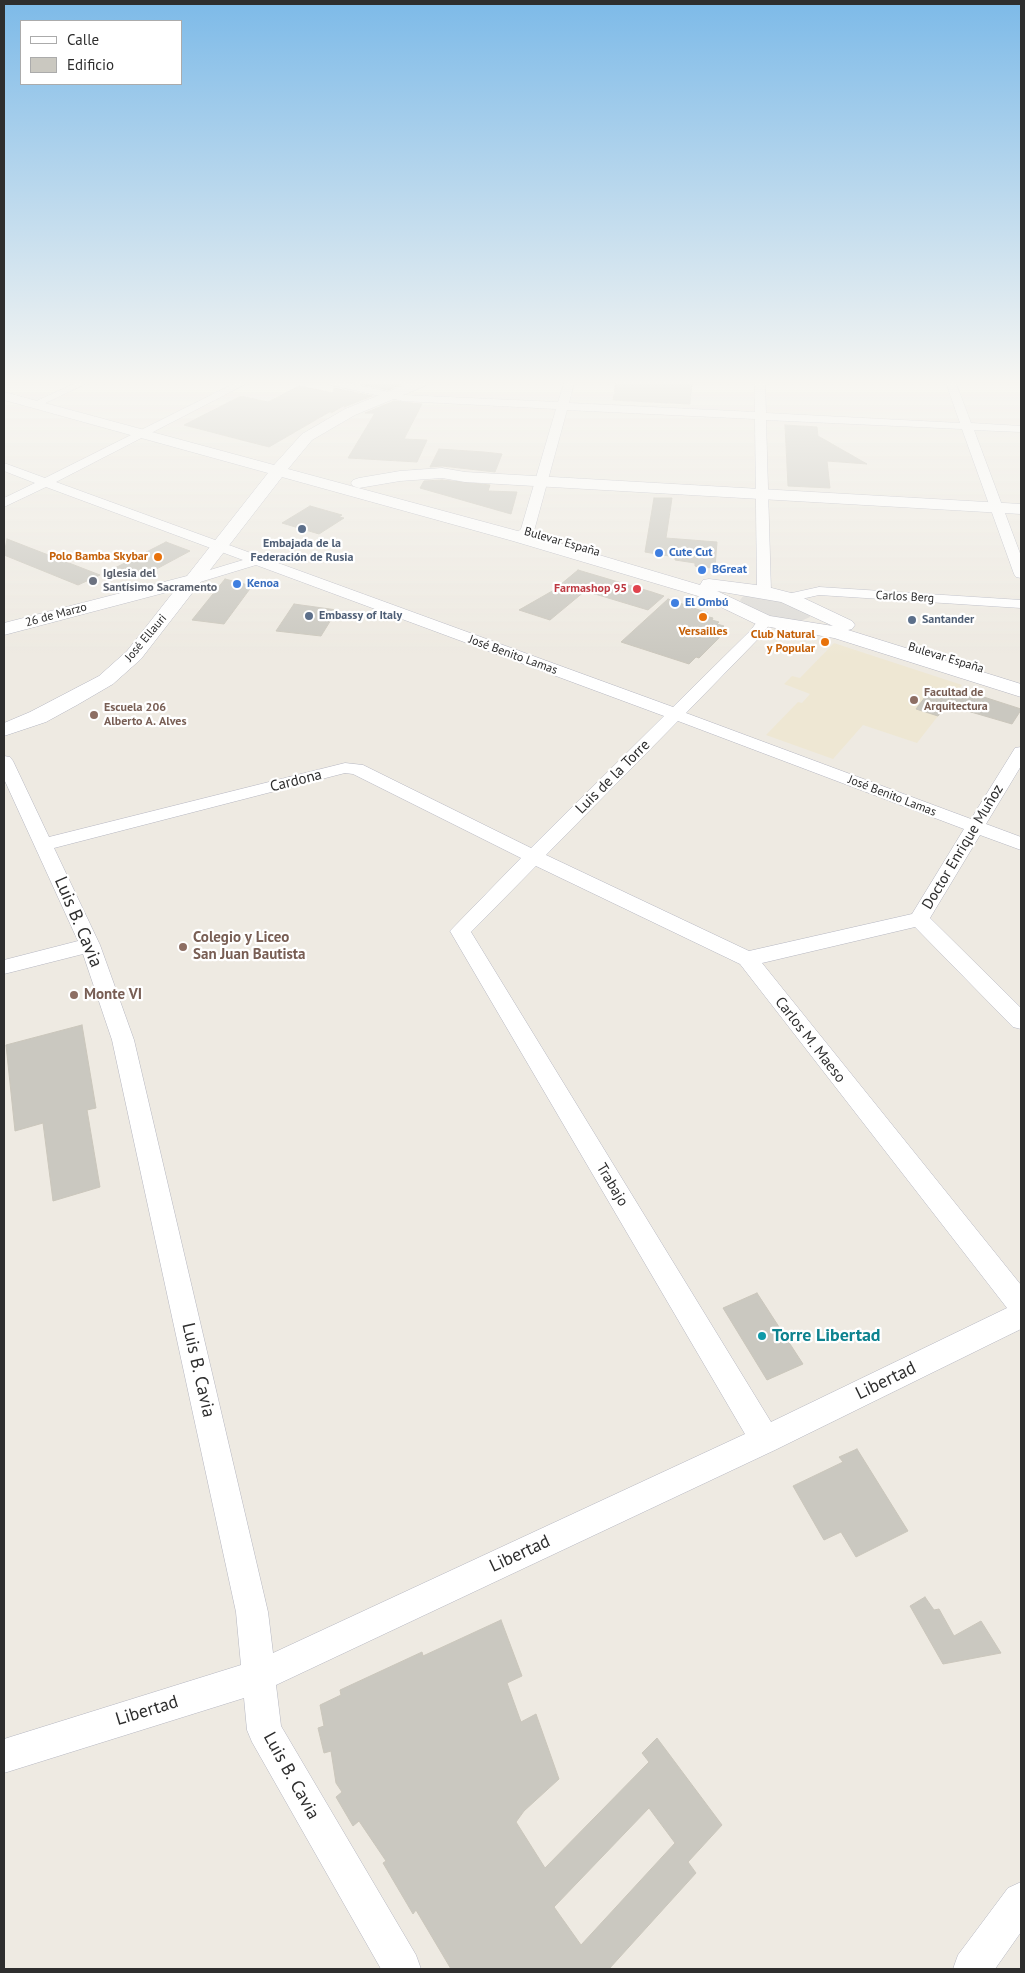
<!DOCTYPE html>
<meta charset="utf-8">
<style>
body{margin:0}
#map{position:relative;width:1025px;height:1973px;overflow:hidden;background:#eeeae2;font-family:"PT Sans",sans-serif}
canvas{display:block}
.frame{position:absolute;inset:0;border:5px solid #2e2e2e;pointer-events:none}
.legend{position:absolute;left:20px;top:20px;width:162px;height:65px;box-sizing:border-box;background:#fff;border:1px solid #ababab;margin:0;padding:6px 9px;list-style:none;font-size:15px;color:#2e2e2e}
.legend li{display:flex;align-items:center;gap:10px;height:25px}
.legend b{width:25px;border:1px solid #ababab}
</style>
<div id="map">
<canvas width="1025" height="1973"></canvas>
<div class="frame"></div>
<ul class="legend">
<li><b style="height:6px;background:#fff"></b>Calle</li>
<li><b style="height:14px;background:#cac8c0"></b>Edificio</li>
</ul>
</div>
<script>
const ctx = document.querySelector('canvas').getContext('2d');
ctx.lineJoin = 'round';
function paint(path, color) {
  ctx.fillStyle = color;
  ctx.fill(path, 'evenodd');
}
function poly(rows) {
  const path = new Path2D();
  for (const r of rows) {
    path.moveTo(r[0], r[1]);
    for (let i = 2; i < r.length; i += 2) path.lineTo(r[i], r[i + 1]);
  }
  return path;
}
function trace(path, color, width, dash) {
  ctx.strokeStyle = color;
  ctx.lineWidth = width;
  ctx.lineCap = dash ? 'butt' : 'round';
  ctx.setLineDash(dash || []);
  ctx.stroke(path);
}
function write(font, color, halo, rows, align = 'center') {
  ctx.font = font + ' "PT Sans",sans-serif';
  ctx.lineWidth = 4.5;
  ctx.setLineDash([]);
  ctx.textBaseline = 'middle';
  ctx.strokeStyle = halo;
  ctx.fillStyle = color;
  for (const [text, x, y, turn = 0] of rows) {
    ctx.save();
    ctx.translate(x, y);
    ctx.rotate((+turn || 0) * Math.PI / 180);
    ctx.textAlign = isNaN(turn) ? turn : align;
    if (halo) ctx.strokeText(text, 0, 0);
    ctx.fillText(text, 0, 0);
    ctx.restore();
  }
}
const education = poly([
 [834,643,962,685,917,743,863,725,833,759,766,735,798,702,802,703,810,694,784,684,792,676,800,678]
]);
const plaza = poly([
 [744,595,776,598,808,613,810,617,801,621,773,618,743,604,740,600]
]);
const building = poly([
 [356,383,405,383,388,390,356,383],
 [616,383,692,383,690,404,613,400,616,383],
 [299,386,333,393,334,388,372,396,344,407,345,405,331,413,331,411,269,447,184,425,241,396,268,402,299,386],
 [394,401,422,404,404,439,427,440,417,462,348,458,375,413,365,413,394,401],
 [785,425,817,427,818,436,867,464,827,461,830,488,788,486,785,425],
 [439,449,484,452,502,454,495,472,442,466,430,467,439,449],
 [442,480,490,485,488,491,517,492,511,514,420,488,424,481,442,480],
 [654,498,672,498,666,538,717,542,715,568,698,567,695,566,695,563,675,560,675,557,645,552,654,498],
 [310,506,342,515,339,517,344,518,319,534,282,523,310,506],
 [7,539,100,575,78,585,4,555,7,539],
 [166,542,190,551,149,573,134,577,113,569,166,542],
 [578,570,652,592,664,596,648,610,585,591,550,620,519,610,554,590,578,570],
 [225,579,252,586,224,624,192,620,225,579],
 [668,599,708,613,705,616,713,618,712,620,719,622,717,624,724,626,718,632,724,633,699,658,696,657,689,664,621,642,668,599],
 [294,604,337,610,321,636,276,631,294,604],
 [932,688,954,695,938,716,916,709,932,688],
 [959,689,1021,709,1021,710,1012,724,947,705,959,689],
 [82,1025,96,1108,87,1110,100,1187,53,1201,43,1123,15,1131,6,1045,82,1025],
 [757,1293,803,1364,767,1380,723,1308,757,1293],
 [857,1449,908,1531,856,1557,841,1532,824,1540,793,1486,843,1462,839,1457,857,1449],
 [925,1597,934,1610,939,1609,954,1636,981,1621,1001,1653,943,1664,910,1606,925,1597],
 [501,1620,522,1676,507,1683,521,1722,536,1714,559,1779,524,1811,516,1822,545,1868,649,1762,642,1753,657,1738,722,1825,688,1862,696,1873,609,1969,451,1969,416,1910,413,1914,383,1863,386,1861,359,1821,353,1826,336,1797,342,1792,336,1783,331,1751,324,1753,318,1728,324,1726,320,1705,341,1695,340,1690,422,1652,423,1656,501,1620],
 [649,1808,675,1843,581,1945,554,1907,649,1808]
]);
const street = poly([
 [75,383,88,383,39,406,31,406,30,404,75,383],
 [235,383,248,383,56,482,673,707,750,631,760,618,770,618,772,621,760,637,686,713,971,819,1015,748,1021,747,1021,766,986,824,1021,837,1021,850,980,835,930,918,1021,1008,1021,1029,1013,1027,915,927,762,963,1021,1285,1021,1329,775,1450,276,1685,281,1726,416,1955,421,1969,381,1969,252,1742,247,1730,244,1698,4,1773,4,1739,241,1665,236,1612,112,1040,83,954,4,974,4,960,78,941,4,779,4,756,10,757,13,761,49,837,345,763,363,765,531,848,664,716,256,565,200,582,190,582,188,579,190,576,243,560,46,487,4,507,4,498,35,483,4,471,4,463,45,478,235,383],
 [678,721,964,829,912,914,749,951,546,855,678,721],
 [345,773,353,774,521,858,450,931,745,1434,273,1653,268,1612,134,1040,100,945,54,848,345,773],
 [536,866,740,964,1007,1308,771,1422,471,932,536,866],
 [329,383,348,383,403,395,558,402,564,383,574,383,569,403,755,412,755,383,765,383,766,413,960,423,946,383,956,383,971,423,1021,426,1021,432,974,430,1021,556,1021,578,1016,577,1014,574,962,429,766,420,771,592,769,595,764,596,759,595,757,592,755,419,567,410,534,531,524,540,519,541,512,537,521,529,556,409,403,401,330,385,329,383],
 [819,587,1021,600,1021,608,819,595,788,602,783,601,781,598,783,595,819,587],
 [1021,1882,1021,1932,995,1969,953,1969,958,1955,1008,1888,1021,1882]
]);
const secondary = poly([
 [409,383,427,383,425,386,355,415,312,440,288,469,525,533,700,585,703,580,709,579,764,586,795,594,852,621,855,625,852,629,848,630,1021,684,1021,697,834,638,758,625,698,596,513,541,282,477,141,659,113,684,77,705,46,722,4,736,4,723,30,712,99,676,127,651,175,590,4,635,4,623,187,576,268,473,4,400,4,392,274,465,302,434,345,409,409,383],
 [717,591,781,602,833,626,770,616,717,591],
 [442,468,465,472,1021,504,1021,514,465,482,442,478,400,481,359,488,353,486,351,483,353,480,359,478,400,471,442,468]
]);
const markers = [
 [302,529,5,"#5c6f8a"],
 [659,553,5,"#3f7fe0"],
 [158,557,5,"#e8710a"],
 [702,570,5,"#3f7fe0"],
 [93,581,5,"#6b7280"],
 [237,584,5,"#3f7fe0"],
 [637,589,5,"#e0444e"],
 [675,603,5,"#3f7fe0"],
 [309,616,5,"#5c6f8a"],
 [703,617,5,"#e8710a"],
 [912,620,5,"#5c6f8a"],
 [825,642,5,"#e8710a"],
 [914,700,5,"#8d6e63"],
 [94,715,5,"#8d6e63"],
 [183,947,5,"#8d6e63"],
 [74,995,5,"#8d6e63"],
 [762,1336,5,"#0f9aa8"]
];
const farStreetnames = [
 ["Bulevar España",562,542,16],
 ["Carlos Berg",905,597,3],
 ["26 de Marzo",56,615,-15],
 ["José Ellauri",146,638,-50],
 ["José Benito Lamas",513,655,20],
 ["Bulevar España",946,658,17],
 ["José Benito Lamas",892,796,21]
];
const farServicenames = [
 ["Embajada de la",302,544,"center"],
 ["Federación de Rusia",302,558,"center"],
 ["Embassy of Italy",319,616],
 ["Santander",922,620]
];
const farShopnames = [
 ["Cute Cut",669,553],
 ["BGreat",712,570],
 ["Kenoa",247,584],
 ["El Ombú",685,603]
];
const farFoodnames = [
 ["Polo Bamba Skybar",148,557],
 ["Versailles",703,632,"center"],
 ["Club Natural",815,635],
 ["y Popular",815,649]
];
const farWorshipnames = [
 ["Iglesia del",103,574],
 ["Santísimo Sacramento",103,588]
];
const farHealthnames = [
 ["Farmashop 95",627,589]
];
const farEducationnames = [
 ["Facultad de",924,693],
 ["Arquitectura",924,707],
 ["Escuela 206",104,708],
 ["Alberto A. Alves",104,722]
];
const streetNames = [
 ["Luis de la Torre",613,777,-45],
 ["Cardona",296,781,-14],
 ["Doctor Enrique Muñoz",963,847,-59],
 ["Carlos M. Maeso",810,1040,52],
 ["Trabajo",612,1185,59]
];
const educationNames = [
 ["Colegio y Liceo",193,938],
 ["San Juan Bautista",193,955],
 ["Monte VI",84,995]
];
const nearStreetnames = [
 ["Luis B. Cavia",78,922,67],
 ["Luis B. Cavia",198,1370,77],
 ["Libertad",886,1381,-26],
 ["Libertad",520,1554,-25],
 ["Libertad",147,1711,-17],
 ["Luis B. Cavia",291,1776,61]
];
const nearCulturenames = [
 ["Torre Libertad",772,1336]
];
paint(education, '#eee7d3');
paint(plaza, '#dedcd8');
paint(building, '#cac8c0');
trace(building, '#cac6bb', 1);
trace(street, '#b5b6c0', 1);
trace(secondary, '#b5b6c0', 1);
paint(street, '#fff');
paint(secondary, '#fff');
const sky = ctx.createLinearGradient(0, 0, 0, 659);
sky.addColorStop(0, '#7dbae8');
sky.addColorStop(0.58, '#f7f6f2');
sky.addColorStop(1, '#f7f6f200');
ctx.fillStyle = sky;
ctx.fillRect(0, 0, 1025, 659);
for (const [x, y, r, color] of markers) {
  const dot = new Path2D();
  dot.arc(x, y, r, 0, 2 * Math.PI);
  ctx.fillStyle = color;
  ctx.fill(dot);
  trace(dot, '#fff', 2);
}
write('12px', '#2e2e2e', '#fff', farStreetnames);
write('bold 12px', '#4e5e75', '#fff', farServicenames, 'left');
write('bold 12px', '#366cbe', '#fff', farShopnames, 'left');
write('bold 12px', '#c56008', '#fff', farFoodnames, 'right');
write('bold 12px', '#5b616d', '#fff', farWorshipnames, 'left');
write('bold 12px', '#be3a42', '#fff', farHealthnames, 'right');
write('bold 12px', '#785e54', '#fff', farEducationnames, 'left');
write('15px', '#2e2e2e', '#fff', streetNames);
write('bold 15px', '#785e54', '#fff', educationNames, 'left');
write('18px', '#2e2e2e', '#fff', nearStreetnames);
write('bold 18px', '#0d838f', '#fff', nearCulturenames, 'left');
</script>
